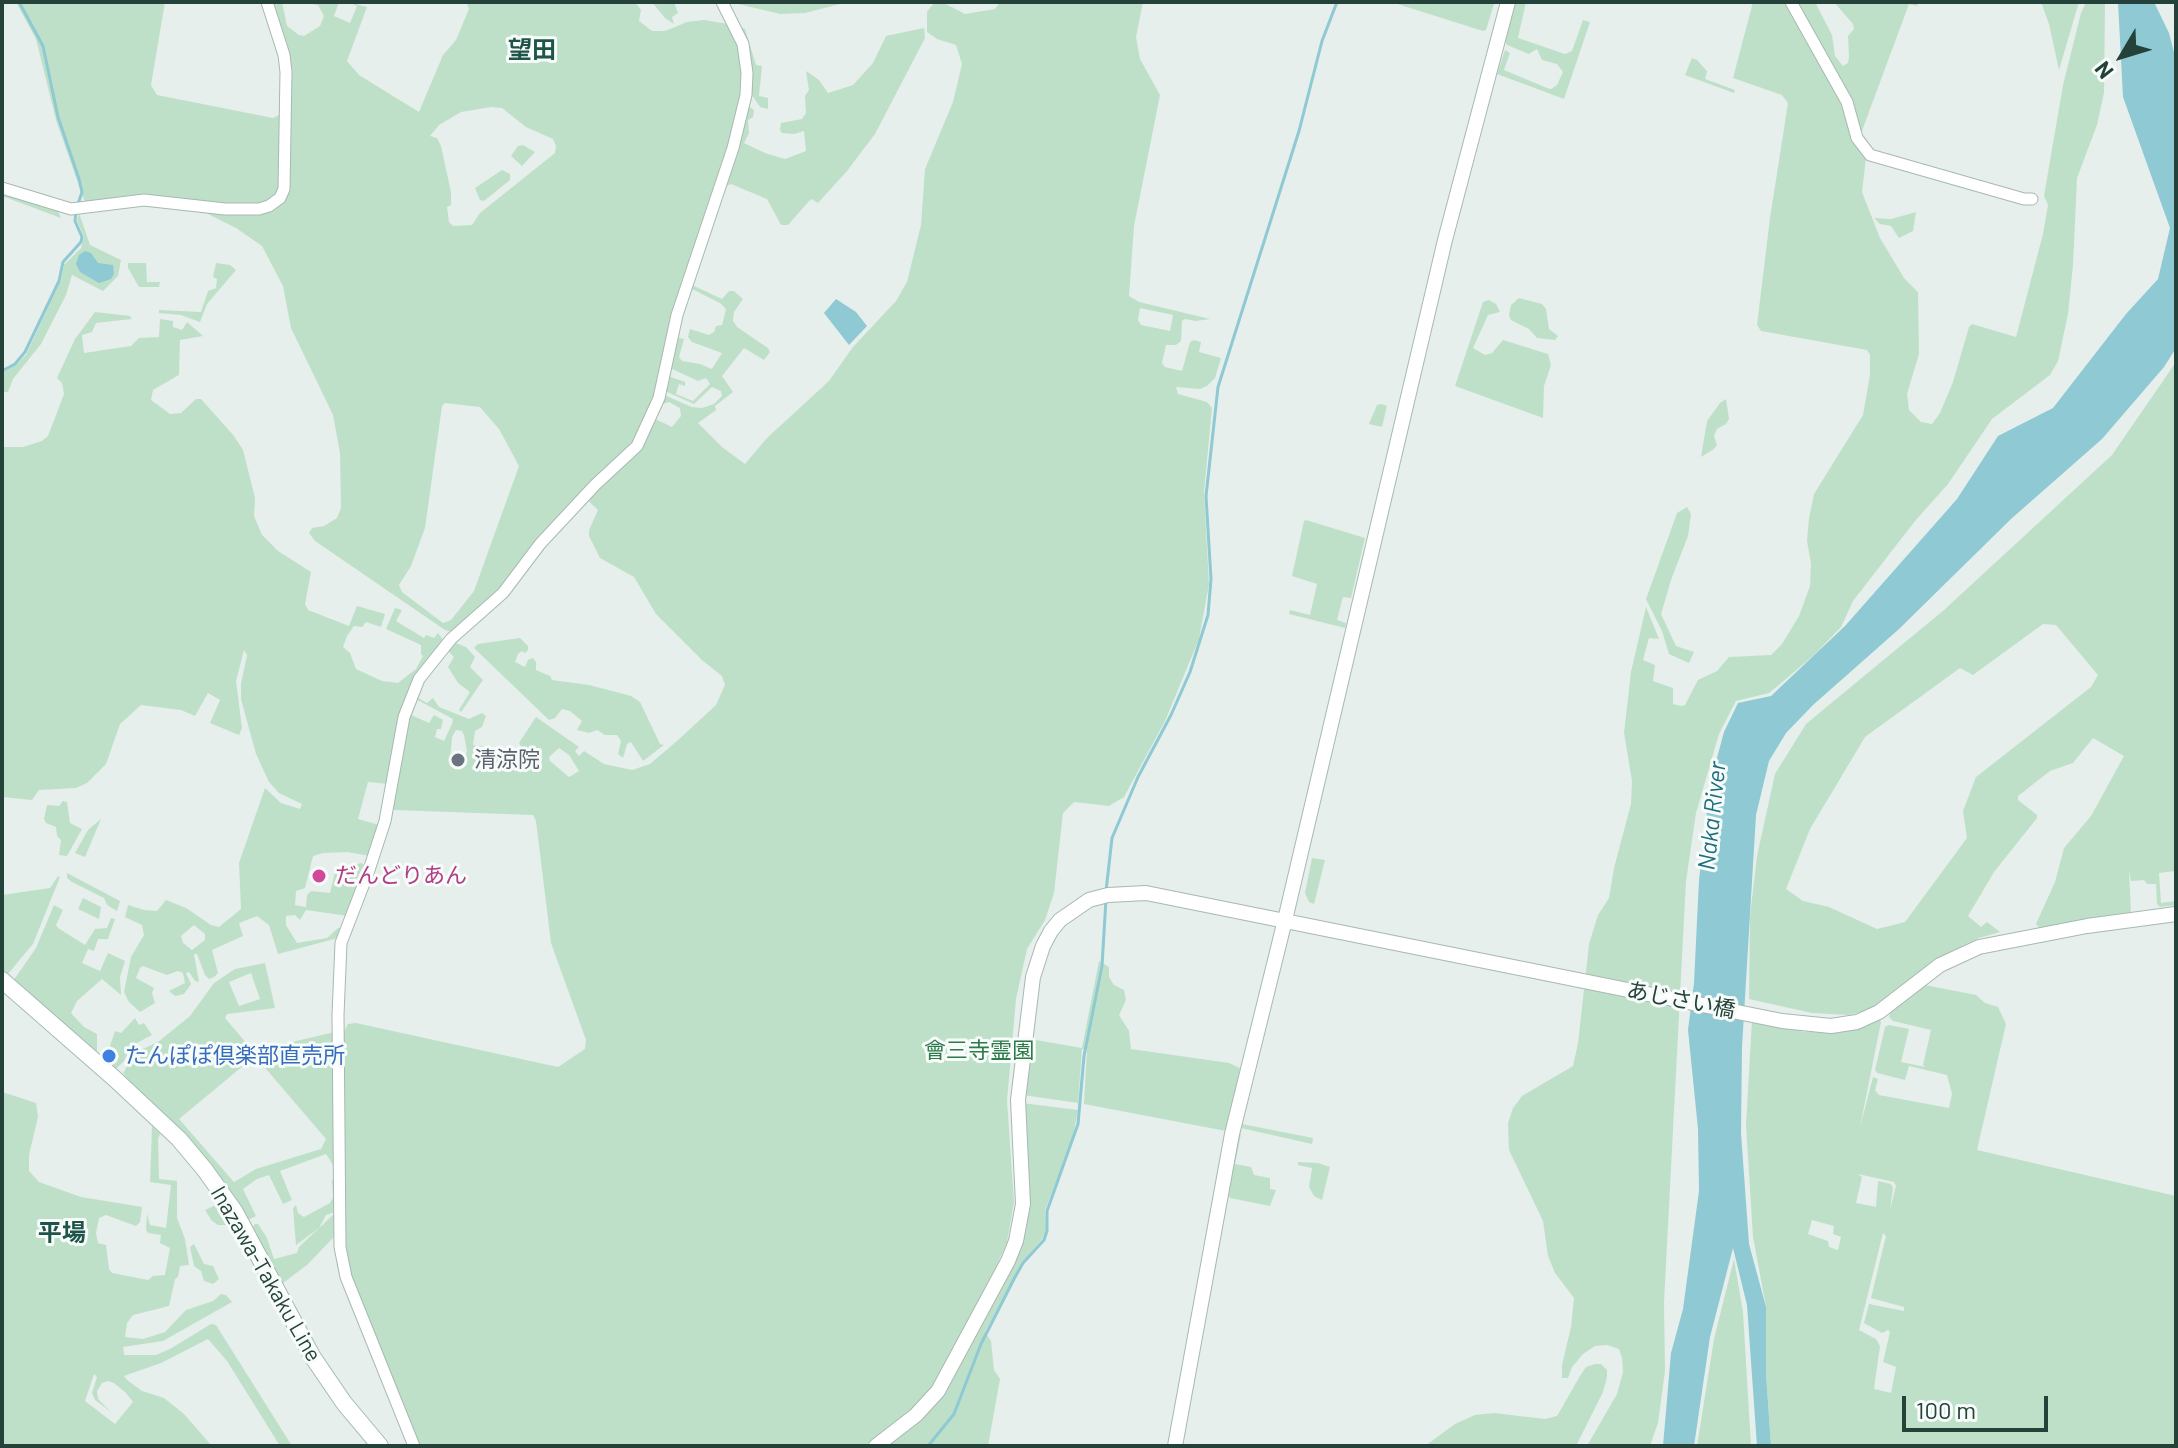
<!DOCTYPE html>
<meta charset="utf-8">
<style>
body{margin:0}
#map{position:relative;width:2178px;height:1448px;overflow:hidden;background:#e6efeb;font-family:Barlow,sans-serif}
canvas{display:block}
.frame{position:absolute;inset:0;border:4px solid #24423a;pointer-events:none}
.north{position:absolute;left:2082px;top:16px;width:80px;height:80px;-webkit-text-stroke:6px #f7fbf9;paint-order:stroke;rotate:232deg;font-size:22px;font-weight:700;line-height:32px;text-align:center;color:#24423a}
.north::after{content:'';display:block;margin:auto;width:28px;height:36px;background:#24423a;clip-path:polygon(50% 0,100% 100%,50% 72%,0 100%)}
.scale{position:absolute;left:1902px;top:1396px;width:146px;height:36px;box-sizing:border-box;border:4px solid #24423a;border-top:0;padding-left:10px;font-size:24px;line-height:28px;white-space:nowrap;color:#24423a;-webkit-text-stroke:6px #f7fbf9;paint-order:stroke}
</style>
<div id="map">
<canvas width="2178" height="1448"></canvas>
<div class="frame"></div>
<div class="north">N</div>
<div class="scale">100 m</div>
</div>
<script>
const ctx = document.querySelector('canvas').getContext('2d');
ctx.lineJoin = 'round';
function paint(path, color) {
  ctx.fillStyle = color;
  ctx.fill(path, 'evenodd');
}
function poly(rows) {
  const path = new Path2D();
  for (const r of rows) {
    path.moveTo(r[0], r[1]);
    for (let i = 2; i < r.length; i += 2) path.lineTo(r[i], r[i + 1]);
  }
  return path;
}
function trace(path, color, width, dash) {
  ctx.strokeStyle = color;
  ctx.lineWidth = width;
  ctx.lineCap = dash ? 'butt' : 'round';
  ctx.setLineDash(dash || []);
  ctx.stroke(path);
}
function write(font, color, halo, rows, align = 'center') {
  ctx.font = font + ' Barlow,"Noto Sans JP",sans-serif';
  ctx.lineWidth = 6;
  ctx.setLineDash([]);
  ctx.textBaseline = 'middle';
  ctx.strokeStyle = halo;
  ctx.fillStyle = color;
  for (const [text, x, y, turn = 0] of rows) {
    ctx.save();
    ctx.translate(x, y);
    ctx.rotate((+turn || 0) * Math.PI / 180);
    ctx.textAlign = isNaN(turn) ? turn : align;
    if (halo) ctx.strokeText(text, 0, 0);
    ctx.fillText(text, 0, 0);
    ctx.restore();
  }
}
const green = poly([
 [16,2,165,2,151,85,157,95,273,118,279,115,283,79,272,2,282,2,287,26,299,35,304,36,320,26,324,16,318,5,301,2,339,2,334,16,350,23,357,6,348,2,367,7,347,61,359,75,419,112,443,55,456,40,469,9,466,2,635,2,641,10,639,21,652,31,665,31,687,22,704,20,728,24,741,45,748,106,754,110,753,117,748,120,749,133,744,143,765,153,785,159,806,151,804,131,794,134,782,133,780,130,781,123,802,119,806,113,805,96,809,90,806,71,819,80,828,93,853,85,873,63,886,36,924,28,925,38,875,134,847,171,818,203,811,199,788,225,781,225,767,199,731,184,717,190,651,417,672,427,681,416,680,408,669,402,660,405,664,395,692,407,702,408,714,404,722,396,721,391,712,387,694,404,665,391,668,376,685,382,685,386,679,384,676,394,693,401,710,384,706,378,698,381,670,368,676,337,684,339,679,357,682,361,700,364,712,369,722,353,692,342,688,337,690,329,709,335,714,332,716,326,722,325,726,309,720,303,690,288,692,285,722,299,729,291,734,291,743,299,734,312,733,321,737,327,768,348,770,352,764,360,744,348,722,376,733,392,715,406,716,410,698,423,722,447,745,464,767,438,829,381,853,347,896,301,907,282,921,225,925,169,953,102,962,64,956,45,937,39,927,32,927,12,933,4,942,2,965,14,995,9,1000,2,1143,2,1136,37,1140,59,1160,95,1134,226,1129,296,1139,302,1210,319,1196,321,1185,319,1182,321,1181,341,1176,345,1166,345,1162,363,1165,367,1182,371,1190,342,1194,340,1201,342,1199,352,1221,358,1215,378,1207,386,1200,389,1176,387,1178,394,1207,402,1212,408,1204,492,1209,584,1199,639,1165,721,1124,797,1109,806,1074,802,1063,813,1054,893,1045,920,1027,949,1016,999,1007,1101,1014,1202,1007,1242,976,1313,982,1326,1025,1235,1029,1211,1022,1103,1078,1110,1072,1142,1045,1210,1046,1231,1042,1239,1022,1263,985,1332,991,1341,994,1370,1000,1379,988,1446,416,1446,394,1382,345,1260,344,1032,348,1024,356,1023,558,1067,585,1049,586,1040,551,943,536,821,533,815,395,810,392,807,409,714,429,723,434,715,443,720,441,729,437,729,435,737,444,741,452,724,453,719,414,698,415,696,427,703,433,698,439,707,469,719,482,713,486,716,482,727,475,731,473,745,497,749,522,763,526,757,519,743,536,717,579,747,575,751,579,756,584,751,604,764,632,770,650,764,677,741,716,705,725,685,722,676,703,661,656,614,634,577,600,558,589,536,589,530,598,510,582,495,500,590,452,632,445,630,315,541,309,533,312,528,324,526,337,518,341,508,340,453,333,415,291,328,283,286,262,246,236,228,200,210,182,207,90,204,84,200,56,120,36,39],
 [491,107,502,108,526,127,553,139,556,146,555,153,480,213,472,225,453,226,449,222,447,207,451,205,451,192,441,146,437,138,430,136,439,125,461,112],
 [1140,308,1173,315,1170,331,1141,325,1138,320],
 [445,403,480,407,499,429,519,466,474,591,451,620,443,623,402,592,399,585,411,566,425,528,442,406],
 [456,730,462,731,464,735,467,751,462,767,452,765,450,761,452,737],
 [559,748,569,755,579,771,569,777,550,761,549,757],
 [652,2,674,2,678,13,672,17,674,24,665,18],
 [730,2,813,4,848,2,805,13,780,14],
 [1391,2,1488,2,1494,4,1486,30,1483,31],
 [1515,2,1526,2,1518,38,1565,54,1572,51,1583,20,1590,22,1564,99,1497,74,1505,50,1510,53,1504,70,1547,88,1551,89,1557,85,1563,72,1557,64,1542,60,1537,49,1529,54,1507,45,1505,41],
 [1753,2,1815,2,1832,35,1835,56,1843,66,1848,63,1849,57,1848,36,1854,29,1853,24,1834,2,1919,2,1917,6,1909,4,1863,128,1858,149,1866,158,1862,192,1880,238,1904,278,1918,292,1919,354,1907,394,1909,410,1921,422,1932,424,1940,413,1953,382,1969,327,1972,324,2016,337,2043,234,2048,205,2044,196,2063,85,2081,13,2086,2,2105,2,2104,93,2097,125,2077,178,2073,265,2068,314,2058,361,2050,375,1992,419,1948,484,1915,521,1853,601,1841,627,1814,655,1780,684,1769,693,1736,701,1719,734,1696,813,1686,881,1664,1302,1665,1371,1658,1423,1650,1446,1587,1446,1617,1394,1623,1372,1622,1358,1619,1349,1607,1345,1595,1346,1583,1354,1572,1367,1568,1378,1562,1378,1562,1365,1571,1327,1574,1298,1555,1273,1548,1256,1543,1221,1509,1150,1508,1123,1513,1108,1522,1096,1573,1066,1578,1043,1589,944,1598,915,1609,898,1614,868,1631,804,1632,781,1624,733,1631,672,1646,607,1659,639,1649,638,1643,660,1655,665,1653,681,1673,688,1673,704,1681,706,1685,705,1698,680,1717,671,1729,657,1771,655,1782,644,1799,616,1810,586,1811,564,1807,541,1809,518,1814,494,1863,415,1870,375,1870,355,1867,350,1761,331,1757,325,1770,218,1788,103,1782,95,1733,78],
 [2041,2,2079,2,2059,70,2049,24],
 [741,28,745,29,756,65,762,66,759,96,768,98,768,109,760,107,750,92],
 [1692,58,1697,60,1707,71,1705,79,1735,90,1734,93,1685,75],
 [523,145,535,152,522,166,511,156,518,146],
 [502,170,510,174,510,180,484,201,480,200,475,188],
 [2,191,58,211,61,218,2,196],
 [1916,212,1913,231,1899,238,1891,226,1880,224,1874,218,1891,219],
 [79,213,90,245,121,260,118,276,103,291,72,275,66,295,41,344,13,379,8,392,2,392,2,373,17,364,26,355,61,280,64,265,81,248,84,237,77,220],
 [128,263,146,263,147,282,160,282,159,287,139,287,128,268],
 [216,263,230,265,236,270,207,304,200,322,181,315,159,313,159,310,201,312,208,291,216,288,217,279,213,277],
 [1519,298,1542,304,1546,309,1549,329,1558,336,1555,340,1537,338,1529,329,1511,320,1509,315,1511,305],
 [1489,300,1496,304,1500,312,1488,315,1473,348,1485,355,1492,353,1503,340,1548,354,1551,365,1544,386,1543,418,1455,386,1483,302],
 [95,312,130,316,132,319,96,323,92,332,82,335,84,353,131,346,139,338,159,337,160,319,173,321,173,327,182,330,187,322,203,336,180,340,179,375,153,390,151,400,170,414,181,413,196,399,201,399,234,436,243,450,255,498,254,516,262,535,278,551,311,572,305,604,308,610,349,626,357,606,385,614,381,627,366,622,362,627,354,626,347,636,343,647,350,653,356,669,382,681,398,683,416,669,423,656,421,654,421,645,386,629,395,608,402,610,396,621,424,638,426,635,434,638,438,633,444,641,428,658,415,679,388,784,368,782,358,819,379,825,370,856,347,852,323,853,313,856,305,888,296,891,295,905,306,907,307,895,311,891,330,893,335,872,346,874,355,865,361,863,367,866,348,916,306,910,300,920,295,915,286,916,286,925,297,943,327,938,338,928,342,928,338,938,278,954,269,925,257,916,239,923,243,936,212,950,218,973,214,977,209,979,205,975,197,954,194,954,199,982,195,981,189,972,186,973,191,984,184,994,175,996,169,991,185,983,183,973,178,971,167,975,143,966,140,968,136,978,154,988,152,993,155,1003,140,1012,129,1002,124,992,131,957,144,935,142,925,125,917,128,905,144,910,157,911,166,900,186,908,211,925,219,927,241,909,239,863,265,788,281,803,300,809,302,804,279,793,269,782,256,754,241,699,241,684,247,655,244,650,236,681,242,728,239,735,210,723,220,700,208,693,195,716,181,710,141,705,120,724,106,764,87,783,76,788,39,790,32,800,2,797,2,447,23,447,42,441,48,436,64,394,62,383,57,378,75,339],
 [194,925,205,934,205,940,192,950,183,943,181,936],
 [2176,362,2176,871,2159,873,2161,903,2176,901,2176,905,2160,907,2157,904,2156,884,2147,884,2144,880,2131,881,2129,870,2131,914,2041,929,2036,924,2055,882,2064,848,2091,816,2124,756,2093,738,2073,763,2050,771,2018,796,2018,800,2037,815,2037,818,1994,872,1968,916,1981,927,1987,922,2000,932,1979,938,1940,957,1872,1009,1849,1015,1812,1013,1749,999,1750,916,1757,856,1775,774,1806,724,1944,610,2112,455],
 [2043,624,2056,625,2098,675,2091,687,1976,777,1963,811,1967,838,1905,922,1877,929,1829,907,1803,901,1786,889,1810,829,1865,737,1960,668,1973,675],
 [1726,399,1729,419,1726,424,1717,429,1714,436,1717,445,1714,449,1701,457,1707,421,1720,403],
 [1382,404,1387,406,1382,427,1369,424,1377,405],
 [1687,507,1691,514,1688,536,1671,580,1661,614,1676,646,1694,652,1689,663,1669,654,1662,631,1646,599,1677,513],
 [1306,520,1365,538,1351,598,1343,597,1337,620,1346,623,1345,628,1289,614,1290,610,1310,615,1317,584,1292,576,1304,521],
 [520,638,528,646,528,650,525,653,522,651,518,654,515,662,525,667,528,660,533,658,536,662,536,670,550,676,552,680,589,685,631,696,640,702,660,744,664,745,643,761,631,742,627,744,623,758,618,754,621,741,617,735,605,735,597,730,589,733,577,730,582,721,570,711,562,709,555,718,549,720,474,648,478,644],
 [456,643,466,647,475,657,470,667,483,680,461,712,459,710,470,692,458,683,448,667,454,657,448,651,450,645],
 [63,801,67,802,70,823,82,829,67,856,59,855,61,840,57,836,56,827,46,823,44,819,47,805,59,806],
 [101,819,85,857,75,853,88,830],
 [1312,858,1325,860,1314,904,1309,902,1305,893],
 [67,873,120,901,117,911,107,905,104,898,72,882,67,878],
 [58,876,60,877,33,944,7,975,2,972,2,895,50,888],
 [83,898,101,907,99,919,78,909],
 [54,905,63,910,56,925,58,928,85,945,95,929,107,928,111,918,115,919,108,939,98,939,94,951,88,949,82,963,100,971,108,953,125,961,120,977,121,995,102,979,77,1001,71,1013,84,1027,97,1034,97,1053,13,981,36,948],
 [1099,961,1109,967,1109,977,1114,985,1124,990,1126,1000,1119,1015,1129,1031,1131,1049,1229,1063,1240,1068,1226,1131,1084,1104,1087,1049,1082,1049,1078,1103,1023,1095,1030,1039,1082,1048],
 [265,963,275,1008,227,1014,225,1018,253,1051,335,1032,335,1168,326,1154,280,1171,292,1200,283,1204,269,1175,257,1179,243,1189,256,1216,250,1219,246,1219,123,1073,136,1052,158,1042,190,1016,214,983,235,969],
 [251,973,260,999,239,1006,229,982],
 [249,1061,261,1063,326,1139,321,1149,256,1169,234,1182,179,1119],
 [1925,985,1976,995,1985,1003,1998,1007,2006,1024,1977,1150,2176,1196,2176,1446,1771,1446,1766,1374,1766,1307,1753,1237,1746,1125,1752,1021,1805,1032,1829,1032,1879,1019,1881,1022,1860,1127,1873,1077,1878,1079,1875,1090,1879,1095,1949,1108,1952,1094,1947,1075,1909,1066,1905,1080,1877,1073,1875,1070,1885,1027,1889,1025,1909,1029,1901,1062,1925,1067,1923,1065,1931,1030,1893,1021,1889,1017,1890,1013],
 [1858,1174,1894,1182,1896,1186,1890,1210,1893,1188,1891,1184,1878,1181,1876,1207,1856,1203,1862,1177],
 [1812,1220,1834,1226,1833,1234,1841,1237,1838,1250,1829,1247,1828,1241,1808,1234],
 [1883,1233,1886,1236,1871,1298,1904,1307,1904,1311,1869,1304,1864,1323,1882,1333,1888,1330,1890,1332,1883,1362,1896,1367,1891,1393,1874,1389,1880,1346,1876,1339,1859,1330],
 [135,1018,139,1025,144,1023,152,1035,131,1046,124,1061,117,1068,114,1068,111,1066,119,1057,110,1046,115,1031,121,1033],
 [2,1092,36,1103,38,1117,29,1155,29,1171,39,1182,81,1197,142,1207,140,1222,136,1226,106,1215,99,1218,96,1233,98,1243,106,1245,109,1269,112,1273,148,1280,153,1276,165,1275,170,1248,160,1243,161,1235,148,1233,146,1230,147,1214,150,1225,166,1228,171,1185,150,1182,152,1126,160,1134,158,1139,159,1179,177,1181,177,1218,185,1239,189,1265,180,1266,178,1277,175,1279,169,1306,133,1315,127,1323,125,1337,143,1339,165,1332,186,1310,213,1301,221,1294,226,1295,232,1302,163,1341,123,1347,124,1355,156,1355,170,1349,211,1324,216,1325,292,1446,280,1446,227,1361,208,1339,161,1363,124,1376,127,1380,142,1391,164,1398,184,1414,212,1446,2,1446],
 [94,1374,97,1377,92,1393,95,1400,111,1412,98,1399,97,1391,102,1383,108,1381,114,1383,126,1393,133,1402,115,1424,85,1401],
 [1242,1124,1313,1138,1312,1144,1241,1128],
 [1239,1134,1241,1134,1235,1164,1251,1167,1254,1175,1270,1178,1270,1189,1276,1190,1270,1206,1230,1198,1228,1194],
 [1298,1162,1318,1163,1330,1167,1322,1200,1314,1196,1309,1187,1312,1168,1298,1165],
 [338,1179,337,1211,326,1215,319,1228,296,1245,293,1208,296,1205,298,1213,304,1217,330,1203,333,1197,332,1180],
 [218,1204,229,1223,226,1225,218,1225,212,1221,205,1210],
 [335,1213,334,1237,307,1265,283,1283,278,1282,252,1228,255,1224,258,1224,267,1238,274,1259,297,1253,299,1247],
 [194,1244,204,1264,213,1266,219,1279,213,1284,204,1281,201,1271,194,1266,190,1247],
 [1734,1259,1743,1312,1751,1446,1697,1446,1714,1339],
 [1595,1364,1601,1364,1607,1370,1607,1377,1603,1392,1576,1446,1425,1446,1455,1424,1475,1415,1494,1413,1545,1419,1557,1416,1580,1376,1586,1367]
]);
const water = poly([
 [2118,2,2154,2,2169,33,2176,60,2176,348,2164,367,2102,439,2011,519,1899,629,1813,705,1786,733,1769,761,1756,815,1742,1047,1741,1133,1749,1244,1766,1307,1766,1374,1771,1446,1757,1446,1747,1305,1733,1248,1710,1337,1694,1446,1663,1446,1671,1353,1683,1309,1699,1191,1698,1129,1688,1030,1694,983,1699,880,1707,812,1714,769,1724,732,1738,703,1771,696,1845,626,1957,499,1998,436,2053,408,2126,314,2158,279,2170,228,2123,97],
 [85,251,91,253,98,263,113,265,114,274,111,279,99,283,80,272,76,264,79,255],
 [836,299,856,312,867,326,849,345,824,313]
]);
const stream = poly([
 [19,2,43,46,58,117,79,179,82,192,78,204],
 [2,371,15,364,25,352,59,281,63,262,81,242,82,237,75,221,76,211],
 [1106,891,1112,838,1138,777,1171,715,1190,672,1208,615,1211,579,1206,496,1218,387,1299,131,1322,41,1337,2],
 [928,1446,954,1414,981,1344,1014,1279,1023,1263,1044,1240,1047,1231,1047,1211,1078,1124,1084,1056,1102,966,1106,899]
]);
const minor = poly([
 [1791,2,1847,102,1857,138,1870,155,2024,199,2032,199],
 [2,188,71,209,144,200,225,209,259,209,269,206,280,198,284,189,286,72,284,55,267,2],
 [414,1446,346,1277,340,1247,338,1015,341,943,368,873,385,821,404,717,419,679,451,639,503,593,540,544,595,485,637,446,659,398,677,315,733,148,746,95,747,73,743,44,722,2]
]);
const tertiary = poly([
 [876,1446,916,1415,938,1391,1008,1261,1016,1241,1023,1204,1018,1100,1033,977,1043,946,1051,931,1060,920,1089,900,1108,895,1146,893,1782,1021,1831,1026,1857,1022,1879,1012,1940,965,1979,947,2087,926,2176,914],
 [1175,1446,1232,1134,1285,920,1445,240,1508,2]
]);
const secondary = poly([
 [2,980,115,1079,179,1139,205,1170,235,1212,312,1356,344,1403,380,1446]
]);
const markers = [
 [458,760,8,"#6b7280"],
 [319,876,8,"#d1479c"],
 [109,1056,8,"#3f7fe0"]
];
const worshipNames = [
 ["清涼院",474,760]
];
const hotelNames = [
 ["だんどりあん",335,876]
];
const streetNames = [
 ["あじさい橋",1681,1000,11],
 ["Inazawa-Takaku Line",266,1274,60]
];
const parkNames = [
 ["會三寺霊園",979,1051]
];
const shopNames = [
 ["たんぽぽ倶楽部直売所",125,1056]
];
const neighbourhoodNames = [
 ["望田",532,50],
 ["平場",62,1233]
];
const waterNames = [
 ["Naka River",1712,816,-84]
];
paint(green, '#bfe0c8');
paint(water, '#8ec9d4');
trace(stream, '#8ec9d4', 3);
trace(minor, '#a8b8b2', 13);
trace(tertiary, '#a8b8b2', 16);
trace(secondary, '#a4bbb3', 18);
trace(minor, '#fff', 11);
trace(tertiary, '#fff', 14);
trace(secondary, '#fff', 16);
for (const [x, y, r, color] of markers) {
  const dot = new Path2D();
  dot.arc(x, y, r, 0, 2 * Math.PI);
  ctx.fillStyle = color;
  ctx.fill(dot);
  trace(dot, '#f7fbf9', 3);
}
write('22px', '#5b616d', '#f7fbf9', worshipNames, 'left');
write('22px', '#b23c85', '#f7fbf9', hotelNames, 'left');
write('22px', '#24423a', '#f7fbf9', streetNames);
write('22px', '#2d7a4b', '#f7fbf9', parkNames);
write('22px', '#366cbe', '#f7fbf9', shopNames, 'left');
write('bold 24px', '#1f5548', '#f7fbf9', neighbourhoodNames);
write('italic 24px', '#1c6f80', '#f7fbf9', waterNames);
</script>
